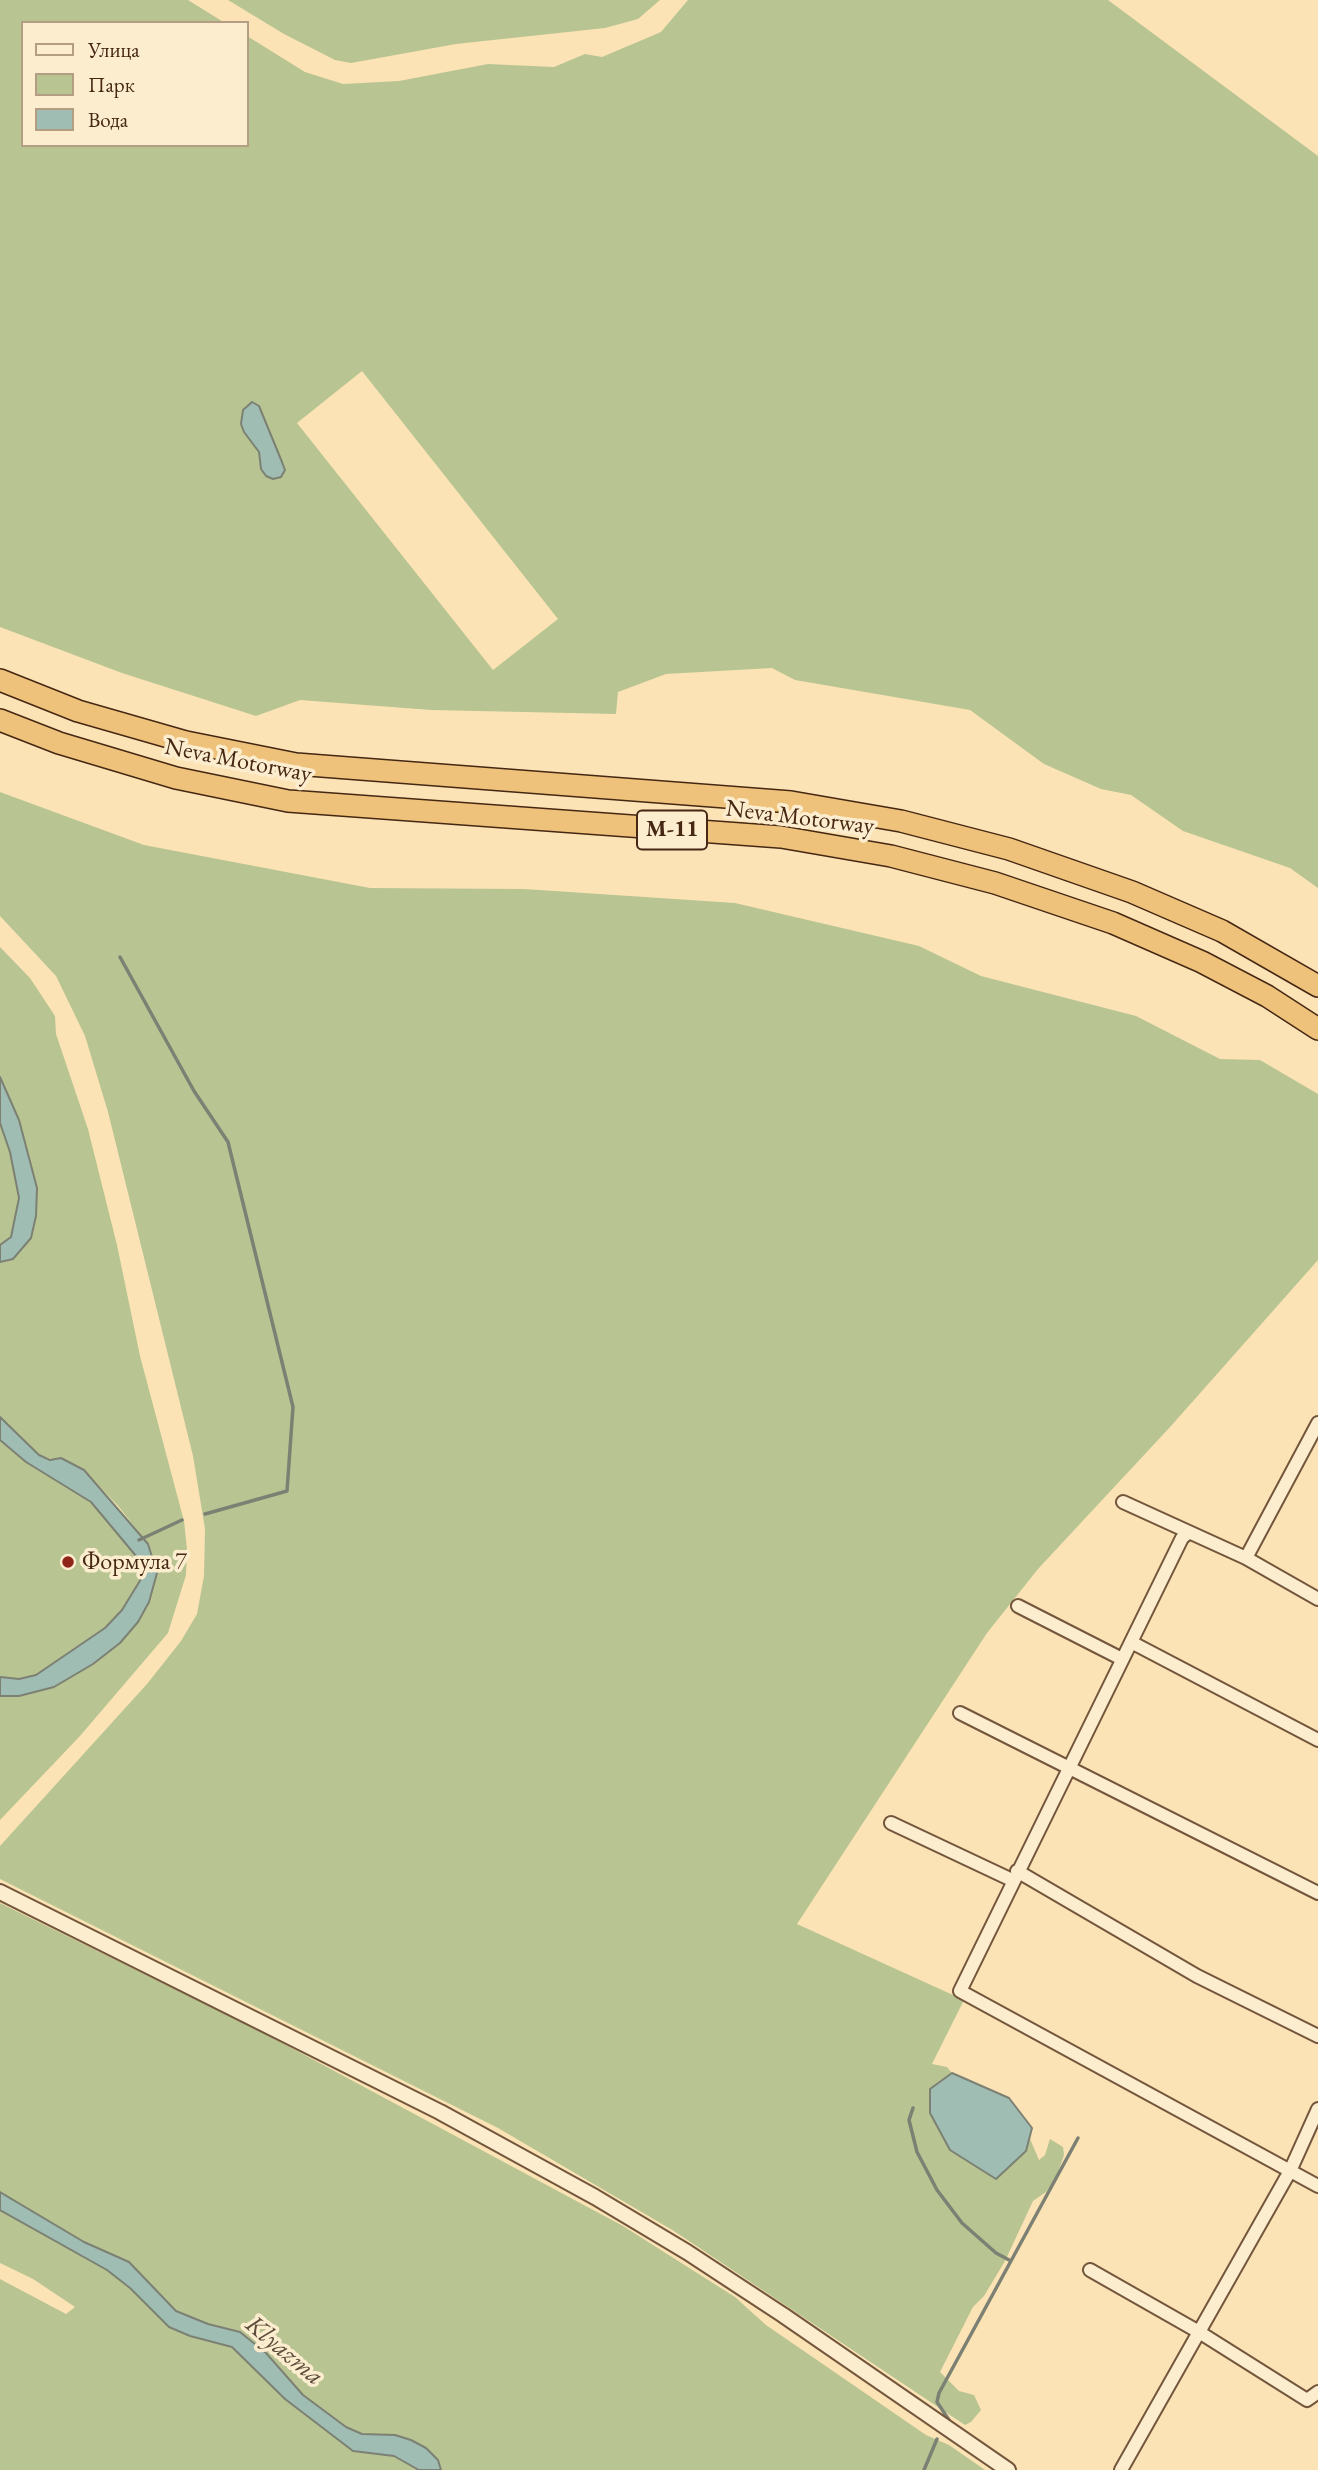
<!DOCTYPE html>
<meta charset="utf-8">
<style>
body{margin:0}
#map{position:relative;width:1318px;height:2470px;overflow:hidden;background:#fce3b5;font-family:"EB Garamond",serif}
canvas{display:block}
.legend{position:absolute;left:21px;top:21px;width:228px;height:126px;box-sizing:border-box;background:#fdedcf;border:2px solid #b39e84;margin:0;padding:9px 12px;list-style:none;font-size:21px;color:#452713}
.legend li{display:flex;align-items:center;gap:14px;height:35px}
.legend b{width:35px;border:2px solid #b39e84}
</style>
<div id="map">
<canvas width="1318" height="2470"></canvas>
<ul class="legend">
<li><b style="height:9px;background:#fdedcf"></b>Улица</li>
<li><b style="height:19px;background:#b8c592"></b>Парк</li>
<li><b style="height:19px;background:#a0bdb4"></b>Вода</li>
</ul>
</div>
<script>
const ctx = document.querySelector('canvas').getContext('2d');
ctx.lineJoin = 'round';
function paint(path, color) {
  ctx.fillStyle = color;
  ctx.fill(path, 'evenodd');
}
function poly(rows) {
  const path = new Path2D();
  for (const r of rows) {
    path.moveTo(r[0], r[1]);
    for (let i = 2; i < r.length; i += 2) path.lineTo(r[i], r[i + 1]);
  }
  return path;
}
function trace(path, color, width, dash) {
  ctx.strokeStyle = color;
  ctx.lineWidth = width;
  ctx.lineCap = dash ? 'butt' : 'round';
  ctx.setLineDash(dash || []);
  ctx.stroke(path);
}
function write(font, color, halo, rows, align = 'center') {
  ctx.font = font + ' "EB Garamond",serif';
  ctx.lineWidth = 7;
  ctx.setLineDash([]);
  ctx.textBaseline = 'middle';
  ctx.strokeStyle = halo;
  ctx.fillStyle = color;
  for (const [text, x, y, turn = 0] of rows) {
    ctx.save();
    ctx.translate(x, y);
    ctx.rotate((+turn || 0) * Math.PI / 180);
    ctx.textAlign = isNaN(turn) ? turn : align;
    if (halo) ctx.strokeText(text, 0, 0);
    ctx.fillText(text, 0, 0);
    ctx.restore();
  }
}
const green = poly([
 [0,0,188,0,225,23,23,23,23,145,247,145,247,36,305,72,343,84,399,81,488,64,554,67,585,54,602,57,661,32,688,0,1108,0,1318,156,1318,888,1290,868,1183,831,1131,795,1101,789,1044,764,970,710,795,680,772,668,666,674,618,692,616,714,431,710,300,700,256,716,122,673,0,627],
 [362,371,558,619,493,670,297,423],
 [259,406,282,462,285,470,261,469,259,452,244,432,241,425,243,410],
 [228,0,660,0,638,19,605,28,456,44,351,63,335,60,284,34],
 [0,792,144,845,370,888,524,889,735,903,919,946,981,976,1136,1016,1220,1059,1260,1060,1318,1094,1318,1260,1171,1426,1038,1569,987,1633,797,1924,964,2000,932,2064,947,2067,952,2073,930,2089,975,2165,996,2178,1026,2152,1030,2139,1039,2160,1045,2155,1050,2139,1063,2147,1064,2155,1056,2178,1046,2192,1033,2201,1005,2261,984,2296,973,2307,940,2372,959,2391,974,2395,981,2410,971,2422,965,2425,674,2231,498,2128,0,1879,0,1846,147,1684,181,1641,197,1614,204,1576,205,1529,193,1456,108,1112,85,1036,56,976,0,916],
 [0,947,30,978,55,1016,56,1034,88,1129,117,1245,140,1356,184,1521,187,1549,186,1575,168,1633,80,1736,0,1820,0,1696,19,1696,120,1643,151,1554,148,1544,119,1507,84,1470,40,1455,0,1417,0,1262,8,1261,36,1216,37,1188,19,1120,0,1077],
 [0,1123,10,1152,20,1198,11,1237,0,1245],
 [0,1440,26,1462,91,1502,136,1556,141,1580,122,1610,105,1628,36,1675,19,1679,0,1677],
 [0,1903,258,2030,623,2226,735,2297,766,2325,926,2435,949,2445,985,2470,441,2470,438,2460,426,2448,411,2440,395,2435,362,2434,346,2427,303,2395,266,2353,240,2332,208,2324,176,2311,129,2262,84,2242,0,2192],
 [0,2210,107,2270,190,2336,232,2347,285,2399,353,2451,394,2456,419,2470,0,2470,0,2279,66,2314,75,2307,33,2279,0,2263]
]);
const water = poly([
 [252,402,259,406,282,462,285,470,281,477,273,479,266,476,261,469,259,452,244,432,241,424,243,410,252,402],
 [0,1077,19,1120,37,1188,36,1216,31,1238,13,1259,0,1262,0,1245,11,1237,19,1198,10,1152,0,1123,0,1077],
 [0,1417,39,1455,50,1460,61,1458,84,1470,148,1544,157,1573,149,1602,138,1622,120,1643,93,1664,54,1687,19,1696,0,1696,0,1677,19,1679,36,1675,105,1628,122,1610,141,1579,136,1556,91,1502,26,1462,0,1440,0,1417],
 [952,2073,1009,2098,1032,2128,1026,2151,996,2179,950,2150,930,2113,930,2089,952,2073],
 [0,2192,84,2242,129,2262,176,2311,208,2324,240,2332,266,2353,303,2395,346,2427,362,2434,395,2435,411,2440,426,2448,438,2460,441,2470,419,2470,394,2456,353,2451,285,2399,232,2347,190,2336,169,2327,130,2288,107,2270,0,2210,0,2192]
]);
const stream = poly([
 [120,957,194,1091,228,1142,293,1407,287,1491,205,1514],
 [139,1540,182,1520],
 [913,2108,909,2120,917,2152,937,2190,962,2223,996,2253,1011,2261],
 [949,2420,937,2402,939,2393,1078,2138],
 [924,2470,937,2439]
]);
const minor = poly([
 [1123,1502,1246,1558,1318,1599],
 [1188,1533,1182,1538,960,1991,1318,2186],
 [1246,1558,1318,1423],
 [1018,1606,1122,1659],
 [1131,1642,1318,1740],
 [960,1713,1318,1893],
 [891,1823,1012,1880],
 [1017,1871,1197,1976,1318,2036],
 [1090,2270,1199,2332,1307,2400,1318,2392],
 [1121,2470,1290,2171,1318,2109]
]);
const tertiary = poly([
 [0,1892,440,2112,595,2197,687,2252,783,2315,1008,2470]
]);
const motorway = poly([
 [0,680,78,711,186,742,296,764,791,802,901,821,1009,849,1132,892,1222,931,1318,986],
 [0,720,59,743,176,778,288,801,781,837,891,856,995,883,1113,923,1202,962,1267,996,1318,1029]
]);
const markers = [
 [68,1562,7,"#8f2418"]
];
const shields = [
 [672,830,70]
];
const shieldNames = [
 ["М-11",672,830]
];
const streetNames = [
 ["Neva Motorway",238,761,11],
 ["Neva Motorway",800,818,7]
];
const poiNames = [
 ["Формула 7",82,1562]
];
const waterNames = [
 ["Klyazma",284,2351,40]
];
paint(green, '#b8c592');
paint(water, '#a0bdb4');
trace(water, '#7c8174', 2);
trace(stream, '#7c8174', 3.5);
trace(minor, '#73563c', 16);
trace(tertiary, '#73563c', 18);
trace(motorway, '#452713', 24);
trace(minor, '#fdedcf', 12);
trace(tertiary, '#fdedcf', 14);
trace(motorway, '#eec27a', 21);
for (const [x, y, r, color] of markers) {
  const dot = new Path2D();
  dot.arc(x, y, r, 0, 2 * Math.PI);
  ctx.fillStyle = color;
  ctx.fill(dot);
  trace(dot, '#fdedcf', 2.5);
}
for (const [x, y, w] of shields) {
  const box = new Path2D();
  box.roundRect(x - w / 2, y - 19.5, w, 39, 5);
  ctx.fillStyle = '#fdedcf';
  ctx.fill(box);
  trace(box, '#452713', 2);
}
write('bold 23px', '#452713', null, shieldNames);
write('24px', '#452713', '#fdedcf', streetNames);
write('24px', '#452713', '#fdedcf', poiNames, 'left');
write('italic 26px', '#5c4c3b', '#fdedcf', waterNames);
</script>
